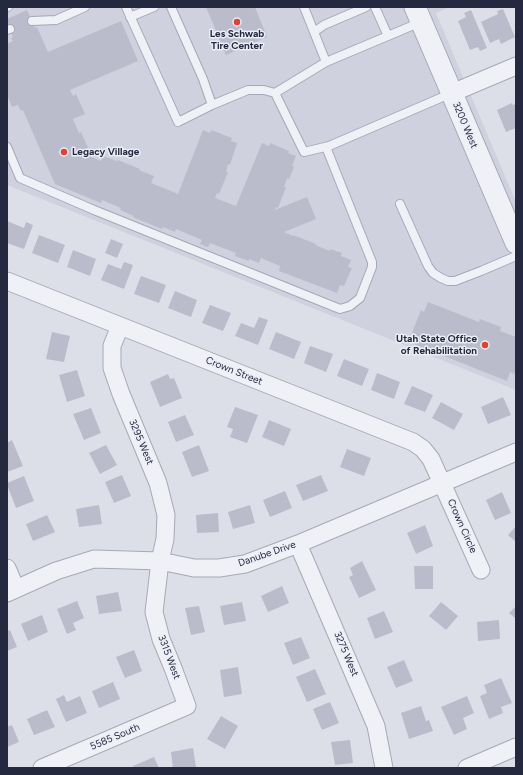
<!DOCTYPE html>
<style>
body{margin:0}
#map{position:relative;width:523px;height:775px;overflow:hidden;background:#dddfe8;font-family:Figtree,sans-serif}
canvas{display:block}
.frame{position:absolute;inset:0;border:8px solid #252940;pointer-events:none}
</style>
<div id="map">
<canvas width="523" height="775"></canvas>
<div class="frame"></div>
</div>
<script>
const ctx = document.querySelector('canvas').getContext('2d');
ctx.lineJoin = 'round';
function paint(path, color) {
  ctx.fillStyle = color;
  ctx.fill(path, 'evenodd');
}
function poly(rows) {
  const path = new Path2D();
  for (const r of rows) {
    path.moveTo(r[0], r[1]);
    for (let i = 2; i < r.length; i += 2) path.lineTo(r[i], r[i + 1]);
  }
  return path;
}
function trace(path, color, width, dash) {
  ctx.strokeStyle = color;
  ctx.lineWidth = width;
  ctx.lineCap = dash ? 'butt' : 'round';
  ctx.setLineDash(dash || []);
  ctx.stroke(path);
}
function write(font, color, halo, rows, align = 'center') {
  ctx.font = font + ' Figtree,sans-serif';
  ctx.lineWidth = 3;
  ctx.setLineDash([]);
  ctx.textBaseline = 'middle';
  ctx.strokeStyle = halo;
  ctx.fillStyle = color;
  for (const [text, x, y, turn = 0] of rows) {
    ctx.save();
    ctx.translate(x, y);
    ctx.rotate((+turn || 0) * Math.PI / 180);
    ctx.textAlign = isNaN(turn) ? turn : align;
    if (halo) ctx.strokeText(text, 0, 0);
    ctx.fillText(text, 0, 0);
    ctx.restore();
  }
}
const built = poly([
 [7,7,450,7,436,13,516,202,516,390,7,185]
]);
const building = poly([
 [206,7,255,7,267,37,226,55],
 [503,9,515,37,501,44,499,39,490,43,481,22,498,14,497,11],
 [27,10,35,28,37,27,48,52,121,21,138,61,70,90,73,96,76,94,85,114,73,119,79,133,81,132,89,150,87,151,89,156,101,161,103,156,117,161,118,160,140,169,139,170,154,176,151,183,178,194,203,130,210,133,211,130,232,138,231,141,237,143,230,165,228,164,226,172,228,172,219,194,217,193,215,198,236,206,262,143,269,146,270,143,289,151,288,153,296,156,292,166,294,167,289,179,287,178,284,187,286,187,278,208,276,207,275,210,307,197,316,219,284,232,293,236,293,235,316,244,315,245,330,251,330,249,342,253,341,256,351,260,348,267,352,268,344,286,340,285,337,293,279,271,280,266,261,258,259,263,249,259,249,261,235,256,236,253,210,243,208,247,200,244,202,240,176,229,175,232,163,227,162,229,133,217,134,216,120,210,121,208,102,200,101,203,55,184,23,110,21,111,18,105,12,107,7,95,7,44,13,41,11,38,13,37,7,22,7,19],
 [471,10,487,48,480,51,478,47,470,50,458,21,466,17,464,13],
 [512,103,513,105,516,104,516,128,506,132,497,110],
 [7,221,24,228,26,222,33,225,24,249,7,243],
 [39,235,65,245,58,263,32,253],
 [111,239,123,244,117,258,105,253],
 [73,250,96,259,90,276,67,267],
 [124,262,133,265,124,289,101,280,108,264,121,269],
 [141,276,166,285,159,303,134,294],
 [175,291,197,300,191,317,168,308],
 [428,302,479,322,480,319,501,327,500,331,516,337,516,368,514,374,510,372,507,381,414,344,417,335,412,333,421,310,424,312],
 [210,305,231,313,223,331,202,323],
 [259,317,268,320,258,345,235,336,241,323,254,328],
 [52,332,70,336,64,362,46,359],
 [276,332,301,342,294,359,269,349],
 [310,346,333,354,326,372,304,363],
 [344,359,369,369,362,386,337,376],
 [77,370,85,396,67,402,59,375],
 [377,373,400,382,394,399,371,390],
 [168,374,170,379,174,378,182,398,160,407,150,382],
 [412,386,433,395,425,412,404,404],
 [503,397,511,415,488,424,481,407],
 [441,402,463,414,454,430,432,418],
 [235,407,258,415,247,443,230,437,233,429,227,427],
 [91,408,101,433,84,440,73,414],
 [185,415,194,435,176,442,168,422],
 [269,420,291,429,284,446,262,437],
 [12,440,23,466,7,472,7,443],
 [106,445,117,465,100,474,89,453],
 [199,445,209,471,192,477,182,452],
 [347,449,371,458,364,476,340,467],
 [122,475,131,496,114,503,105,482],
 [321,475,328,491,303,501,296,485],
 [24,476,34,501,16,508,7,485,7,483],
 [285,491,292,508,270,517,263,500],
 [502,492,511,513,495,520,486,500],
 [99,505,102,524,79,527,76,509],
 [250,505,255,523,233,529,228,512],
 [218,513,219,532,197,533,196,515],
 [47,515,55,532,33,541,26,524],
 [425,525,433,546,416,554,407,533],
 [516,526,516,542,508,535],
 [362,561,376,590,359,598,349,577,353,575,350,568],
 [414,566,433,566,433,589,415,589],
 [282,586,289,603,268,612,261,596],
 [118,592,122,611,99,614,96,596],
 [77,601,84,618,73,623,76,630,67,634,57,609],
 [242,602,246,621,224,625,220,606],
 [441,602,458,616,446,630,429,616],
 [199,606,205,632,191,635,185,608],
 [516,606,516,619,509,613],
 [384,611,393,632,375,639,367,618],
 [42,615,48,632,28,641,21,624],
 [499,620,500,639,478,641,477,622],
 [10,630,17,647,7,651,7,631],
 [301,637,310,658,293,665,284,643],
 [134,650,142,671,125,678,116,657],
 [404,660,413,681,396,688,387,667],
 [238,667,242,694,224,697,220,670],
 [315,669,326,694,307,702,296,677],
 [501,678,512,703,501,707,503,713,489,719,480,696,487,693,484,685],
 [113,682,120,699,99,708,92,691],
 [64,695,67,702,80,696,87,713,66,722,56,699],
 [467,696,474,713,463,718,467,729,454,735,441,707],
 [330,702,339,723,322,730,313,709],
 [421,706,426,721,429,720,433,731,409,739,401,713],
 [47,710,55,727,34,735,27,719],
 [221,716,238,726,225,749,207,739],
 [12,725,19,742,7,747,7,727],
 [350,740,353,763,335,765,331,742],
 [193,748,196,767,188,768,173,768,171,752],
 [154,757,159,768,134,768,133,766]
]);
const service = poly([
 [7,7,8,7],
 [126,7,178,122,212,105,248,90,264,90,275,93,304,152,329,146,452,93],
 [171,7,203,79,212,105],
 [304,7,314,32],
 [375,7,388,36],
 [130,17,154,7],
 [32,21,56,20,85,7],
 [7,30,10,29],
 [326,62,314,32,324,25,366,7],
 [275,93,326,62,421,22],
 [7,147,20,178,94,210,340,309,350,306,360,298,372,267,372,262,326,147],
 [400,204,428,266,433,273,441,278,448,281,455,281,481,271,516,256]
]);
const minor = poly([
 [452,93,516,66],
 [7,281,413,442,423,449,431,459,481,570],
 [298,544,376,726,384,768],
 [7,568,16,589],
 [7,593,56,571,94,559,160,561,194,568,219,568,245,564,298,544,516,452],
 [42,768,187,706,173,668,161,639,154,612,160,561,165,539,166,515,158,483,121,394,112,368,112,346,120,326],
 [467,768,516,747]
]);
const tertiary = poly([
 [415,7,516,243]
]);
const markers = [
 [237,22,4,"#da4335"],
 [64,152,4,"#da4335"],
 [485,345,4,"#da4335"]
];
const poiNames = [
 ["Les Schwab",237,34],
 ["Tire Center",237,46],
 ["Legacy Village",72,152,"left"],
 ["Utah State Office",477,339,"right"],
 ["of Rehabilitation",477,351,"right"]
];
const streetNames = [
 ["3200 West",465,125,67],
 ["Crown Street",234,371,22],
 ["3295 West",141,442,67],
 ["Crown Circle",462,526,66],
 ["Danube Drive",267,554,-19],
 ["3275 West",346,654,67],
 ["3315 West",169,657,69],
 ["5585 South",115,737,-23]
];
paint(built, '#cfd1de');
paint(building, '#babccc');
trace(service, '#a6a8b6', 10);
trace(minor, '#a6a8b6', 19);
trace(tertiary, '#a6a8b6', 23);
trace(service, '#f0f1f6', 8);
trace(minor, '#f0f1f6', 17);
trace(tertiary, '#f0f1f6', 21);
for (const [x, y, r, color] of markers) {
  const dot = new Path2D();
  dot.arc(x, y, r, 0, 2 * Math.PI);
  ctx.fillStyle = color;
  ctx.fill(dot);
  trace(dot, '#eceef6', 1.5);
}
write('bold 10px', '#252940', '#eceef6', poiNames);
write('10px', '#252940', '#eceef6', streetNames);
</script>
